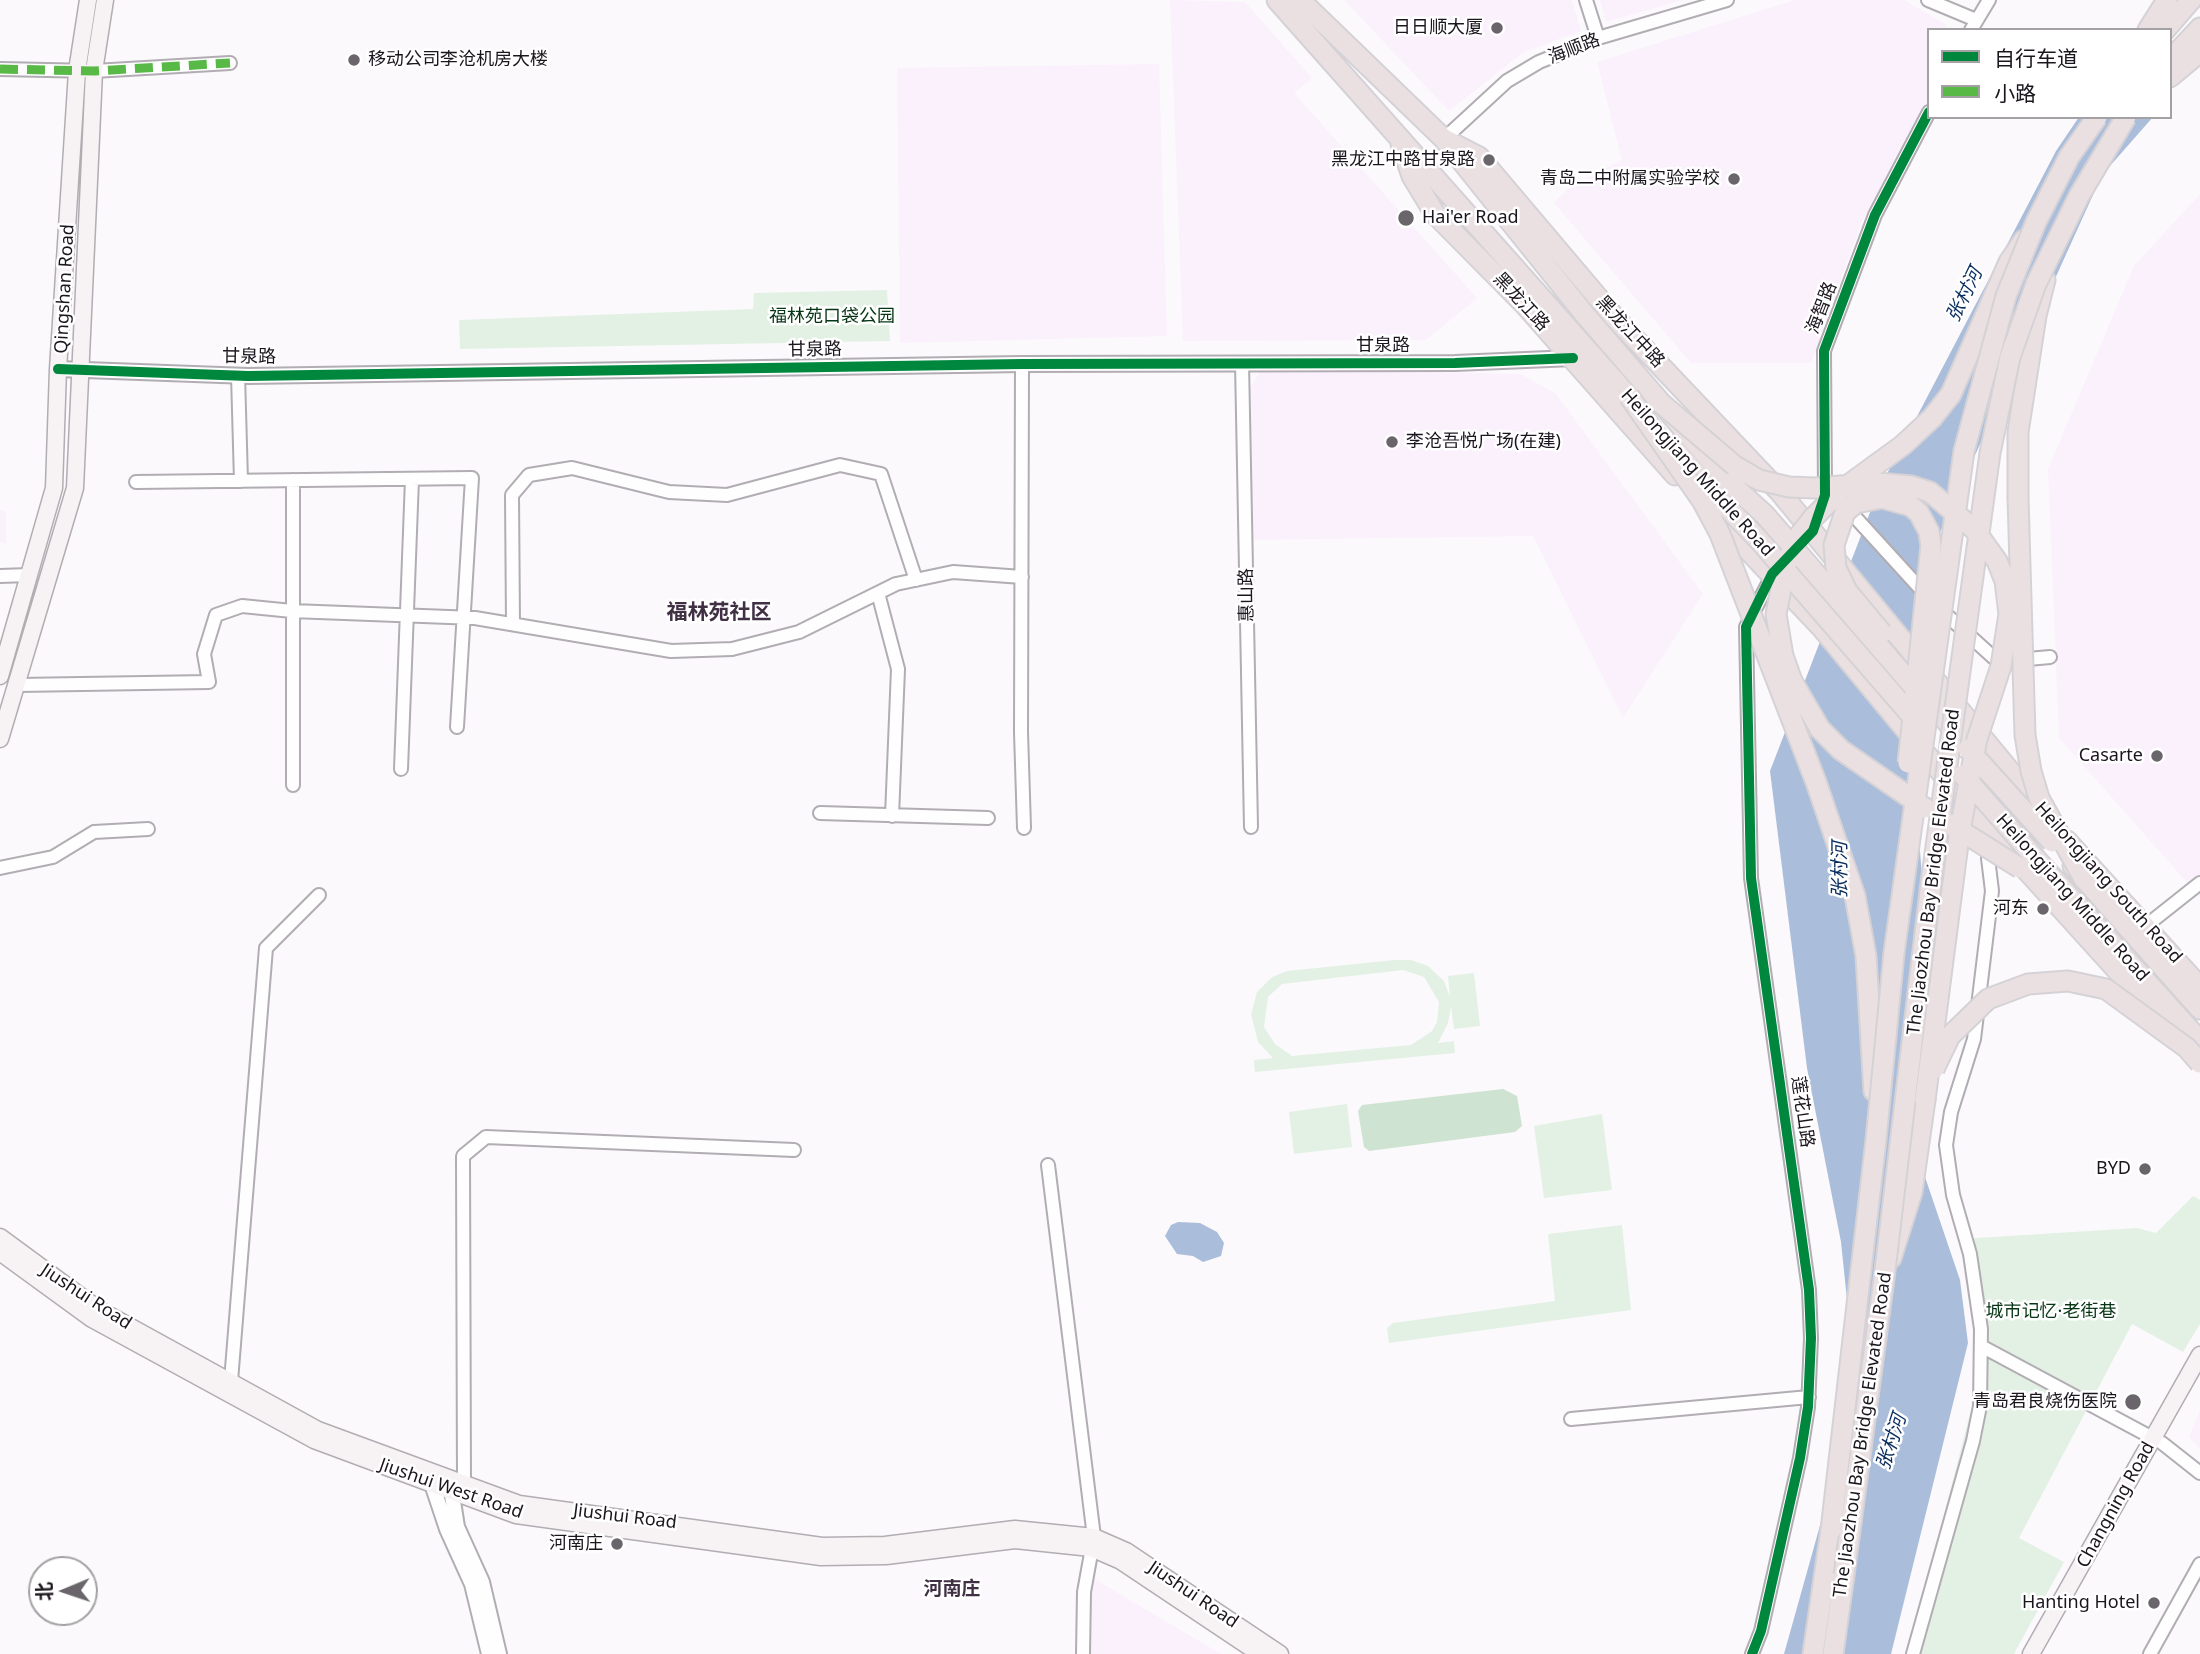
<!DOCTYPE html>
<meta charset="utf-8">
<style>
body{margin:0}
#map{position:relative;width:2200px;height:1654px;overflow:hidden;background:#fbf9fc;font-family:"Noto Sans","Noto Sans SC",sans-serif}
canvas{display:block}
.legend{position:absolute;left:1927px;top:28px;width:245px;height:91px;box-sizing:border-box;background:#fff;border:2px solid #a4a1a5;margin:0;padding:9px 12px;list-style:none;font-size:21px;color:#1b151d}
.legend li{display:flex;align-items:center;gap:14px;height:35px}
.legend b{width:35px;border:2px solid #a4a1a5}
.north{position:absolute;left:28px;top:1556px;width:70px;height:70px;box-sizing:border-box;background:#fff;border:2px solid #a4a1a5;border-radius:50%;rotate:268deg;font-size:19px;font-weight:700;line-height:28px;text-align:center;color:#1b151d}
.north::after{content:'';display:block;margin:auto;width:24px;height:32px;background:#69656b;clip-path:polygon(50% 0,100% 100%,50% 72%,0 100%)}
</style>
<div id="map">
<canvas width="2200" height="1654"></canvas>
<ul class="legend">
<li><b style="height:9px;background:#00873e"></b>自行车道</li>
<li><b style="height:9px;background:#58b947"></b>小路</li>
</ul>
<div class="north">北</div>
</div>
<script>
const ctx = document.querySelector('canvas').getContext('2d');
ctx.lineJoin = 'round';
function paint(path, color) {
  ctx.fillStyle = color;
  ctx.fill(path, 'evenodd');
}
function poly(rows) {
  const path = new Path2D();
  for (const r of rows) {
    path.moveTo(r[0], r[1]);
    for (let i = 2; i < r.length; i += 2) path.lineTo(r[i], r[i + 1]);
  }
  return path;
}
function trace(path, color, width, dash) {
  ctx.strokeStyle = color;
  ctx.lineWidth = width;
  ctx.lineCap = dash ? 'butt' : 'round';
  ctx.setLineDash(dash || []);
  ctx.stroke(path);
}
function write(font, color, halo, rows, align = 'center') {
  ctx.font = font + ' "Noto Sans","Noto Sans SC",sans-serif';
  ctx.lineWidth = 5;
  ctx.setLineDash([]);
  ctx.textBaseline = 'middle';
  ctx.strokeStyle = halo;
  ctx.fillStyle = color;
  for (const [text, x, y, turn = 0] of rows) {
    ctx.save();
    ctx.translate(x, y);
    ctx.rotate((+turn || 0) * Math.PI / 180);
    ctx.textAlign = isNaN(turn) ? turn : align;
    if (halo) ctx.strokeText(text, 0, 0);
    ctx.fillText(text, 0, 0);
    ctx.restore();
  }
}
const built = poly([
 [1170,0,1245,2,1312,78,1294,93,1477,298,1426,340,1183,341],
 [1344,0,1572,0,1581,31,1524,52,1449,111],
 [1600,0,1683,0,1606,22],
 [1795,0,1904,0,1945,24,1947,30,1929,30,1929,102,1861,223,1811,363,1691,363,1554,203,1570,187,1622,160,1597,62],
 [1159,64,1167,336,900,343,897,68],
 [2200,194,2200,897,2059,738,2048,469,2134,266],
 [1262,369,1521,374,1556,394,1703,594,1623,718,1533,536,1252,540,1249,389],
 [0,510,6,512,6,544,0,542],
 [2200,1410,2200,1449,2189,1437],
 [1091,1577,1221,1654,1090,1654]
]);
const green = poly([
 [887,290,890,341,460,349,459,320,753,309,754,293],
 [1394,960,1411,960,1428,966,1444,981,1450,997,1448,976,1474,973,1480,1026,1454,1029,1451,1006,1448,1023,1438,1043,1454,1041,1455,1053,1255,1072,1254,1060,1273,1058,1258,1042,1251,1014,1257,992,1272,977,1287,971],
 [1403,970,1424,977,1439,1002,1437,1022,1432,1031,1411,1045,1292,1056,1275,1044,1264,1027,1268,997,1282,984],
 [1347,1104,1352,1147,1294,1154,1289,1112],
 [1602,1114,1612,1190,1544,1198,1534,1126],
 [2193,1196,2200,1200,2200,1324,2183,1352,2132,1324,2019,1538,2064,1562,2014,1654,1908,1654,1973,1402,1977,1344,1960,1239,2137,1228,2156,1233],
 [1622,1225,1631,1310,1389,1343,1387,1328,1393,1323,1555,1301,1548,1234]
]);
const forest = poly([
 [1503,1089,1517,1096,1522,1126,1515,1132,1369,1151,1364,1147,1358,1111,1362,1105]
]);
const water = poly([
 [2079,117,2153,117,2102,175,1928,559,1913,763,1938,1078,1923,1171,1960,1280,1968,1343,1891,1654,1784,1654,1849,1422,1855,1376,1841,1242,1807,1068,1770,771,1879,489,2056,151],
 [1178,1222,1200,1223,1217,1232,1224,1243,1221,1256,1203,1262,1193,1256,1177,1254,1165,1236,1171,1225]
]);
const minor = poly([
 [1586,0,1598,38],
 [1928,0,1976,20],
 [1971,30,1989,0],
 [0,69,94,71,230,63],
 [1444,139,1507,81,1539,62,1598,38,1727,0],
 [1242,363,1251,827],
 [1022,364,1021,732,1024,828],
 [238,375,241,481],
 [136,482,472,478,457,727],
 [1825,492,1824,351,1875,215,1929,112],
 [1845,506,1927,596],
 [0,576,29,575],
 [878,593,898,669,892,816],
 [1940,609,1994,658,2006,661,2050,657],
 [513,624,512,495,529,475,572,468,669,492,727,495,840,465,881,474,916,580],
 [18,685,209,682,204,654,216,615,242,606,292,611,475,618,671,651,732,649,799,632,896,584,953,572,1022,577],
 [401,769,412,479],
 [293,785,293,480],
 [820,813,988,818],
 [0,868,53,857,94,832,148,829],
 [2147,925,2200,883],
 [1048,1165,1094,1537,1084,1592,1083,1654],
 [1981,1346,2162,1443,2200,1473],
 [231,1381,266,948,319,895],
 [1571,1419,1809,1397],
 [464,1484,463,1156,486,1137,794,1150],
 [1752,1654,1761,1631,1800,1458,1808,1407,1811,1338,1809,1290,1751,878,1746,627,1775,570],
 [1913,1654,1973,1441,1980,1406,1981,1329,1970,1254,1953,1195,1946,1145,1951,1112,1974,1039,1992,891,1988,858,1994,846],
 [2150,1654,2200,1564]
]);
const tertiary = poly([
 [58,369,248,376,1022,364,1455,363,1573,358],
 [435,1478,432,1484,447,1529,472,1584,489,1654],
 [450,1482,457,1527,482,1582,499,1654]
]);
const secondary = poly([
 [0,676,54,488,58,369,77,71,88,0],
 [0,739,75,488,94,71,105,0],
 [0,1237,98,1309,318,1430,519,1504,822,1546,885,1545,1015,1529,1094,1537,1126,1551,1280,1654],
 [0,1252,92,1319,314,1440,516,1515,821,1557,886,1556,1015,1540,1091,1548,1121,1561,1260,1654],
 [2031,1654,2200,1355]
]);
const trunk = poly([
 [1277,0,1638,407],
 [1300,0,1444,139,1586,316,1730,483],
 [2148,30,2167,0],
 [2165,30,2191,0],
 [2170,60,2200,28],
 [2170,77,2200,52],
 [1444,139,1479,157,1616,319,1779,491,2042,810],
 [1401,144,1412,176,1435,214,1524,304,1675,475],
 [1951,394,2009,262,2024,240],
 [1672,446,1716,496],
 [2018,497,2018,432,2036,316,2045,280],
 [1711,511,1821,627,1973,811,2174,1033],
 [1922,688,1961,741],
 [1816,782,1855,896,1866,956,1874,1091],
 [2067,841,2200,987],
 [2036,859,2200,1041],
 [2073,866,2200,1009],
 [1891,1258,1912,1192,1925,1100],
 [1813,1654,1831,1530],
 [1833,1654,1844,1575]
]);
const trunkBridge = poly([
 [1629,396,1703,502,1720,534,1816,782],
 [1662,404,1735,466,1759,480,1789,487,1815,488,1879,483,1911,486,1930,492,1974,529,1997,561,2005,581,2009,614,2001,666,1977,739,1959,836,1925,1100],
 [1730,483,1765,515,1921,695],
 [1716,496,1758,539,1918,723],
 [2018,497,2025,735,2031,771,2039,798,2084,879],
 [1882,633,1847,591,1836,568,1834,545,1845,512,1856,503,1882,498,1911,506,1919,513,1929,532,1931,546,1908,763],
 [1968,749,2052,842],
 [1963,775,2036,859],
 [1925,808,1841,750,1820,729,1792,681,1783,656,1776,614,1786,564,1798,537,1812,519,1840,491,1903,445,1932,418,1951,394],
 [1950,824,2020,868],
 [1934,1069,1950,1036,1988,999,2028,984,2068,981,2106,989,2187,1048,2200,1063],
 [1831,1530,1876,1140,1894,953,1964,451,2006,296,2036,222,2069,157,2097,117],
 [1844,1575,1884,1279,1931,883,1990,453,2010,357,2036,284,2079,196,2126,117]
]);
const quiet = poly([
 [0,69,94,71,230,63]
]);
const cycleway = poly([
 [58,369,248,376,1022,364,1455,363,1573,358],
 [1752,1654,1761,1631,1800,1458,1808,1407,1811,1338,1809,1290,1751,878,1746,627,1772,574,1813,531,1825,495,1824,351,1875,215,1929,112]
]);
const markers = [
 [1497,28,7,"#69656b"],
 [354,60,7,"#69656b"],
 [1489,160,7,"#69656b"],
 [1734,179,7,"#69656b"],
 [1406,218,9,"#69656b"],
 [1392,442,7,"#69656b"],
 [2157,756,7,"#69656b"],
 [2043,909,7,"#69656b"],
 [2145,1169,7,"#69656b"],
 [2133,1402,9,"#69656b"],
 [617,1544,7,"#69656b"],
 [2154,1603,7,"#69656b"]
];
const poiNames = [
 ["日日顺大厦",1483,28],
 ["移动公司李沧机房大楼",368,60,"left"],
 ["黑龙江中路甘泉路",1475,160],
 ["青岛二中附属实验学校",1720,179],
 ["Hai'er Road",1422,218,"left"],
 ["李沧吾悦广场(在建)",1406,442,"left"],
 ["Casarte",2143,756],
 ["河东",2029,909],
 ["BYD",2131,1169],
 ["青岛君良烧伤医院",2117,1402],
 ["河南庄",603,1544],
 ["Hanting Hotel",2140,1603]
];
const streetNames = [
 ["海顺路",1574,49,-21],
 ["Qingshan Road",65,289,-87],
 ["黑龙江路",1521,302,47],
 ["海智路",1822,308,-69],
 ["黑龙江中路",1630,332,47],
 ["甘泉路",1383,346],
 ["甘泉路",815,350,-1],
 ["甘泉路",249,357,1],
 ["Heilongjiang Middle Road",1697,473,48],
 ["惠山路",1247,595,-91],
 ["The Jiaozhou Bay Bridge Elevated Road",1934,872,-83],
 ["Heilongjiang South Road",2108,883,48],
 ["Heilongjiang Middle Road",2072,898,48],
 ["莲花山路",1802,1112,82],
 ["Jiushui Road",86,1297,33],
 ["The Jiaozhou Bay Bridge Elevated Road",1863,1435,-82],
 ["Jiushui West Road",451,1489,19],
 ["Changning Road",2116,1505,-61],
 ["Jiushui Road",625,1517,7],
 ["Jiushui Road",1193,1595,34]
];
const parkNames = [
 ["福林苑口袋公园",832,317],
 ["城市记忆·老街巷",2051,1312]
];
const waterNames = [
 ["张村河",1965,295,-64],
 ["张村河",1841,870,-90],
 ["张村河",1892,1442,-72]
];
const neighbourhoodNames = [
 ["河南庄",952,1590]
];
const quarterNames = [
 ["福林苑社区",719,613]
];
paint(built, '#faf1fd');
paint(green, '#e3f1e5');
paint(forest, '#cee3d1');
paint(water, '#aabdda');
trace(minor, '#b1adb3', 16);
trace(tertiary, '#b1adb3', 18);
trace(secondary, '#b1adb3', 19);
trace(trunk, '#d4d2d6', 23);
trace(minor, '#fefeff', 12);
trace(tertiary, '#fefeff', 14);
trace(secondary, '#f7f3f4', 16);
trace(trunk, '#ebe0e1', 19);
trace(trunkBridge, '#d4d2d6', 23, []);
trace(trunkBridge, '#ebe0e1', 19);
trace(quiet, '#58b947', 9, [18, 9]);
trace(cycleway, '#00873e', 10);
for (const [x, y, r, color] of markers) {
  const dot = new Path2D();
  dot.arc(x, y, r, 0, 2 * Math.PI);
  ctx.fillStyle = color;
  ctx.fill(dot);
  trace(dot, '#fff', 2.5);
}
write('18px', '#1b151d', '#fff', poiNames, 'right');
write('18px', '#1b151d', '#fff', streetNames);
write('18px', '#063513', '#fff', parkNames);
write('italic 19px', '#0b2e5f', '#fff', waterNames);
write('bold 19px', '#3f3044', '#fff', neighbourhoodNames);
write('bold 21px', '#3f3044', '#fff', quarterNames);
</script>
